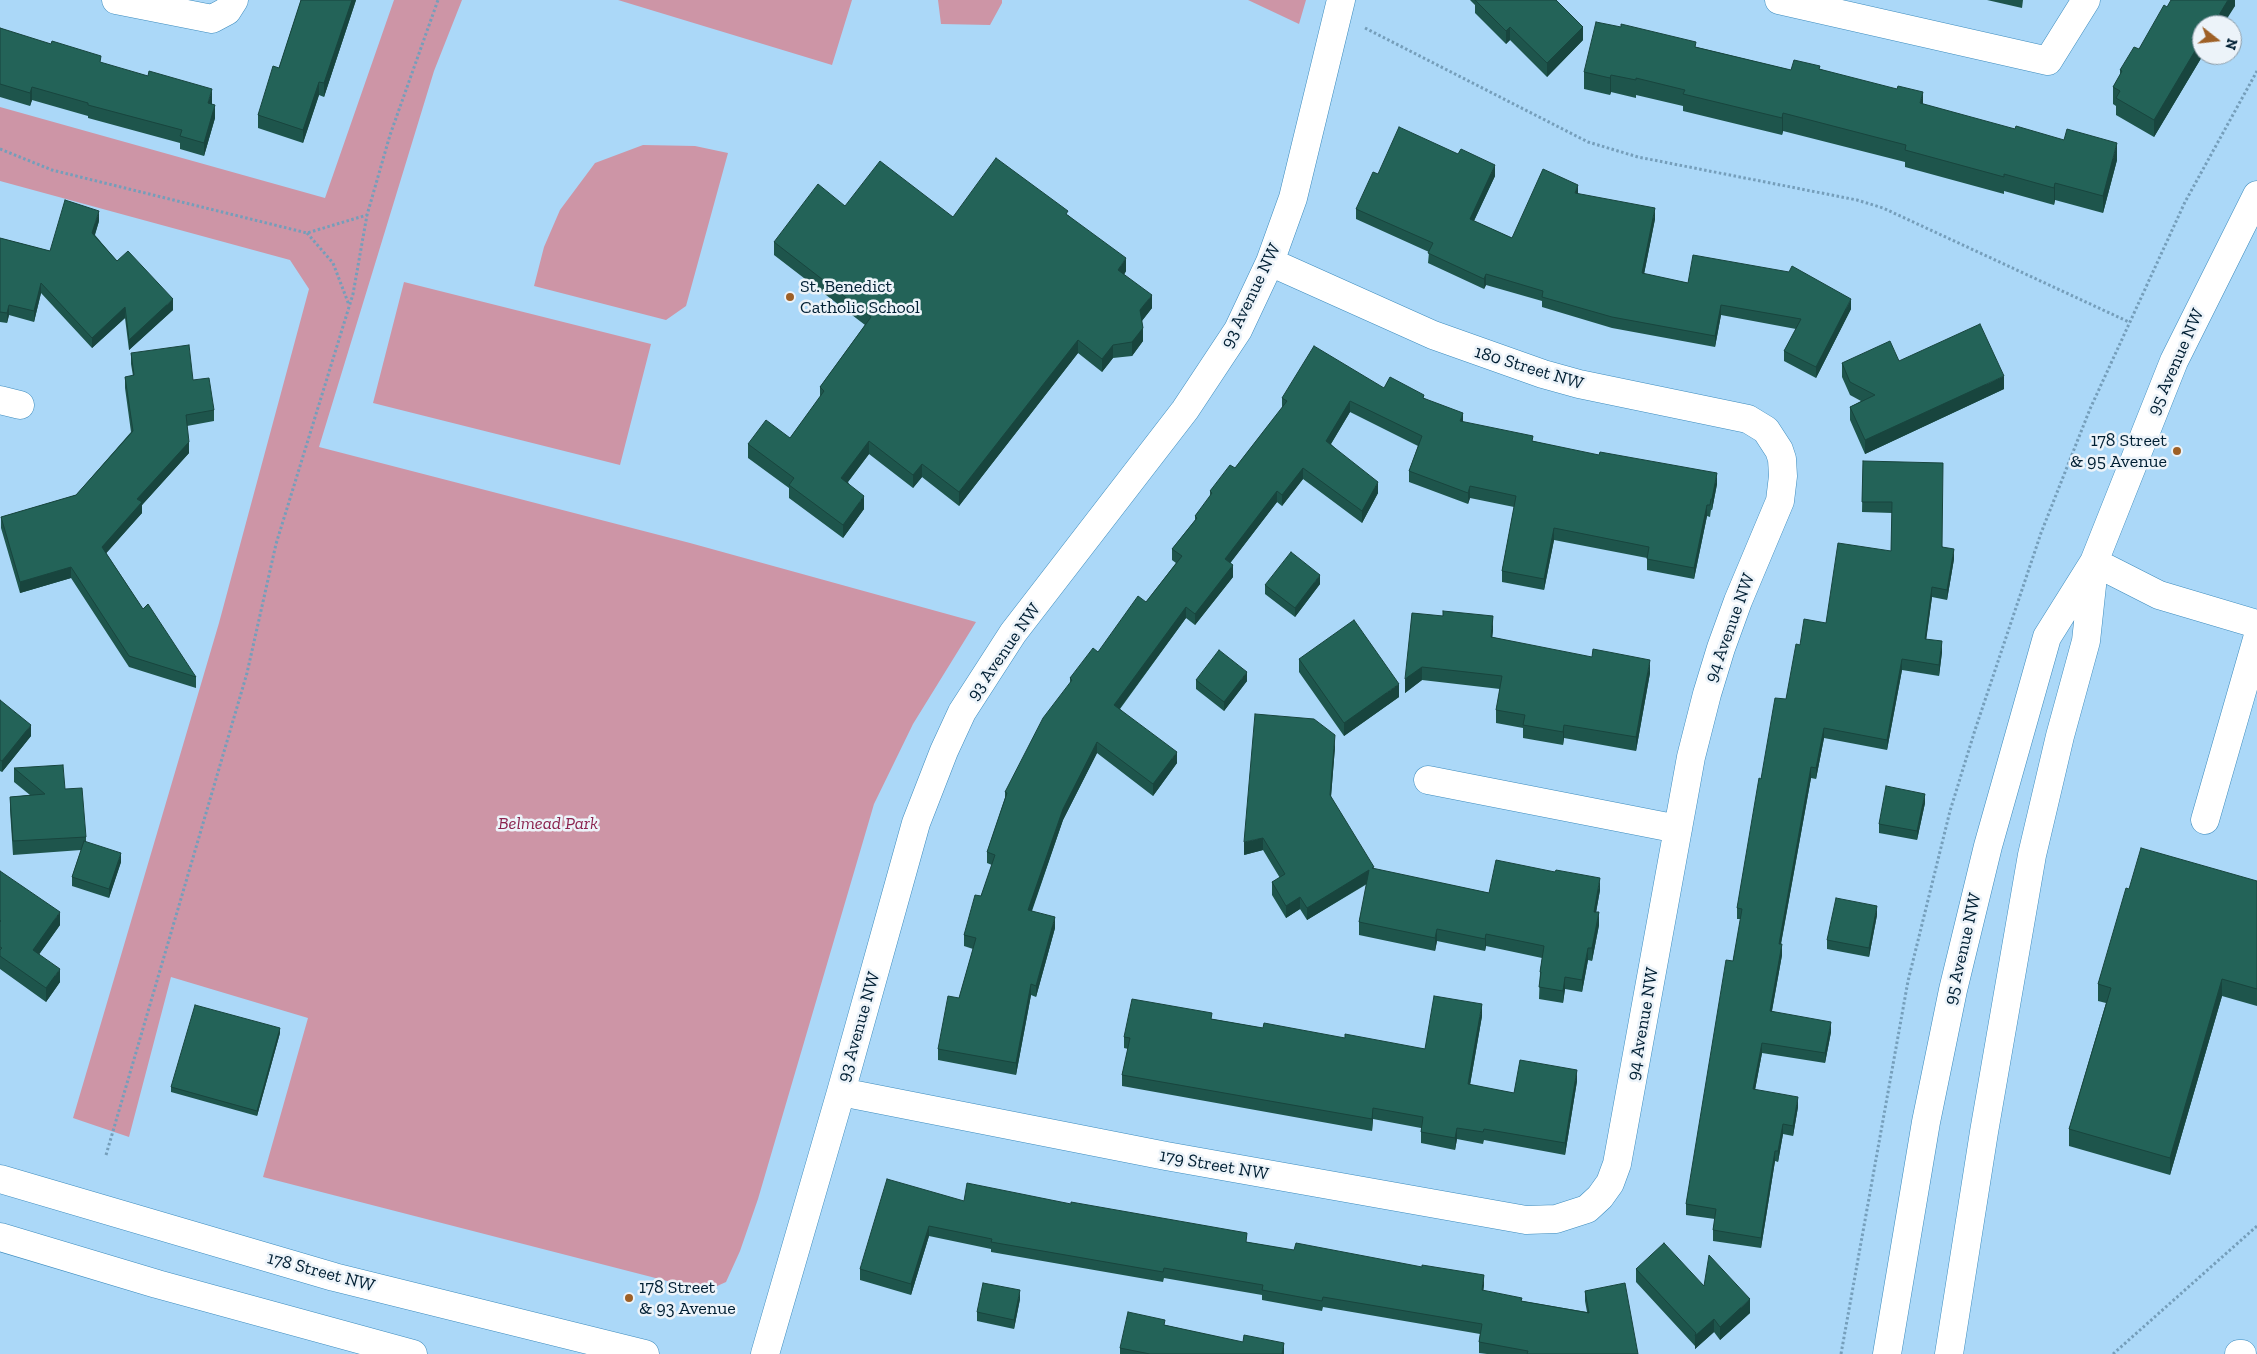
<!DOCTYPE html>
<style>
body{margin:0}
#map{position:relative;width:2257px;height:1354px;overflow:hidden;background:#abd8f8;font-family:"Zilla Slab",serif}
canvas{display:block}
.north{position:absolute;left:2192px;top:15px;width:50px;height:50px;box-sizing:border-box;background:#ecf3f9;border:1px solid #8e9eaa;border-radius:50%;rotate:106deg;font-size:14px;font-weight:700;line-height:20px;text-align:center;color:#001f33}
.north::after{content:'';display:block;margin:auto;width:18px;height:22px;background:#9e6026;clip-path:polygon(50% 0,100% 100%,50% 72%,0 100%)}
</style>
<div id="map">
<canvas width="2257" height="1354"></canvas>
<div class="north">N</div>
</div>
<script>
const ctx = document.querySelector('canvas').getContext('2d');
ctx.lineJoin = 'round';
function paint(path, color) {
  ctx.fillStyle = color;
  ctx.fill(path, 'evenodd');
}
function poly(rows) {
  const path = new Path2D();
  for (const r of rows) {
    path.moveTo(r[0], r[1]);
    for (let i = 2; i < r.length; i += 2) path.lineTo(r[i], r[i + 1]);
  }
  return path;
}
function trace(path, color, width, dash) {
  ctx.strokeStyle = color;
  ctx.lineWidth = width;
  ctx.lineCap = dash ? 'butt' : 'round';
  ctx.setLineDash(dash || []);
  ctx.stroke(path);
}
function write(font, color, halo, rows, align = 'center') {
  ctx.font = font + ' "Zilla Slab",serif';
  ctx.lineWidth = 5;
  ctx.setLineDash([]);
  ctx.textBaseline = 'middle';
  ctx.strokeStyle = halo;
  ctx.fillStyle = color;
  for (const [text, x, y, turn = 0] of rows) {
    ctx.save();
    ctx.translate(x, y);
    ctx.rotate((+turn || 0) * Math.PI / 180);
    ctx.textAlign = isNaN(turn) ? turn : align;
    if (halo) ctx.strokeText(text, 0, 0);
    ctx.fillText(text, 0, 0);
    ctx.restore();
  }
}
const green = poly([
 [394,0,462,0,434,71,319,447,690,543,976,622,913,724,874,804,758,1199,740,1251,726,1282,706,1291,263,1177,308,1018,171,977,129,1137,73,1118,219,623,309,289,290,260,0,181,0,107,325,198],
 [618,0,852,0,832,65],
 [938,0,1002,0,1002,3,990,25,941,24],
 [1248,0,1306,0,1299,24],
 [643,145,695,146,728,153,686,306,666,320,534,286,544,247,560,210,595,163],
 [404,282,651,344,620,465,373,403]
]);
const path = poly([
 [1365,28,1588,142,1638,157,1857,200,1883,208,2129,322],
 [0,149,52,170,307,233,367,215],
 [307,233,333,263,349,305],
 [106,1155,247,673,276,544,353,294,367,215,390,135,438,0],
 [1841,1354,1908,981,1950,811,1975,730,2041,533,2090,409,2185,202,2257,71],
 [2113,1354,2257,1226]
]);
const minor = poly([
 [116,0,212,19,227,11,234,0],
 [1779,0,2048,61,2086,0],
 [0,400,20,405],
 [2094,562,2159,595,2257,624],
 [1428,780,1678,829],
 [2205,820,2257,639],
 [841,1092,1166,1156,1526,1220,1556,1219,1587,1209,1600,1197,1610,1183,1617,1164,1691,757,1707,694,1721,648,1738,601,1780,501,1783,476,1782,459,1779,450,1766,430,1748,419,1579,384,1543,374,1433,335,1270,262],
 [765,1354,841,1092,916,823,944,751,962,712,1013,633,1185,410,1238,330,1270,262,1293,198,1341,0],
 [1887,1354,1926,1122,1953,990,1988,846,2047,637,2094,562,2174,361,2257,195],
 [1949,1354,1984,1132,2032,855,2060,736,2086,641,2094,567],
 [2239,1354,2242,1354]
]);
const major = poly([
 [0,1179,334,1277,645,1354],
 [0,1237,157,1284,413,1354]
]);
const wall = poly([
 [301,0,356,0,324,97,319,95,303,143,258,128,258,115,279,68],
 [1470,0,1556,0,1583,40,1547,77,1510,40,1506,44,1475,13,1475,5],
 [1987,0,2023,0,2022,8],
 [2235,0,2235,6,2202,25,2203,55,2154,137,2116,115,2116,106,2113,104,2113,87,2120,75,2120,70,2139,49,2167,7],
 [1621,27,1696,47,1791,70,1820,69,1923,104,2117,160,2103,213,2055,200,2054,205,2004,191,2004,194,1905,167,1905,162,1783,131,1782,135,1683,111,1683,106,1636,95,1636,98,1611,92,1610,95,1584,89,1584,72],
 [0,28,212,102,212,104,215,118,204,156,180,149,180,143,88,118,88,116,32,100,30,106,0,97],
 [1458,154,1495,176,1474,221,1512,238,1578,194,1655,219,1644,274,1688,283,1851,309,1816,378,1784,361,1784,351,1796,329,1721,315,1715,347,1612,328,1542,307,1542,301,1486,285,1484,289,1428,263,1429,252,1356,219,1356,209,1378,174],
 [845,206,953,217,1068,215,1126,271,1124,275,1152,308,1142,321,1143,341,1132,356,1113,358,1102,372,1078,353,959,506,922,477,913,488,869,454,848,482,864,509,843,538,789,498,789,488,748,458,748,444,790,438,820,397,820,387,865,325,774,255,774,242],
 [99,221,95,235,117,261,173,310,129,350,125,318,92,348,41,293,34,322,9,315,7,323,0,322,0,238,50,251],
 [131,353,193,380,214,410,214,421,187,426,189,453,142,505,142,513,106,553,143,609,196,677,196,688,129,667,71,578,20,593,1,528,1,517,76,495,131,432,125,388,125,377,133,376,131,364],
 [1899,361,2004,389,1865,454,1850,420,1850,407,1861,401,1850,395,1842,377,1842,363],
 [1384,388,1424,398,1463,422,1533,441,1717,484,1712,510,1711,510,1710,517,1707,516,1694,579,1647,570,1647,558,1554,540,1544,590,1502,582,1502,571,1514,507,1470,498,1468,504,1409,482,1409,471,1418,446,1350,412,1331,444,1378,493,1362,523,1303,479,1282,506,1277,502,1230,563,1233,577,1195,625,1186,618,1120,709,1177,763,1153,796,1097,753,1063,820,1032,911,1055,928,1036,997,1031,995,1016,1075,938,1060,938,1049,959,998,973,949,964,946,964,935,981,896,992,865,987,863,987,852,1005,798,1005,792,1070,684,1070,678,1098,652,1146,602,1176,563,1172,560,1172,549,1195,520,1195,516,1210,497,1210,491,1235,468,1282,408,1282,398],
 [1863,461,1954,559,1947,600,1932,597,1926,639,1942,652,1939,676,1902,670,1887,750,1824,738,1816,779,1811,778,1781,944,1782,955,1772,1011,1831,1032,1825,1063,1762,1053,1755,1090,1798,1107,1793,1136,1783,1134,1778,1162,1775,1161,1761,1248,1713,1241,1713,1230,1715,1219,1686,1215,1686,1204,1741,919,1737,919,1737,908,1761,779,1786,699,1800,645,1826,623,1891,551,1892,513,1862,512],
 [1320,584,1295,617,1265,594,1265,585],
 [1412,613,1493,630,1492,637,1650,673,1636,751,1564,738,1563,745,1523,738,1523,728,1496,723,1496,710,1500,689,1422,680,1405,693],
 [1299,659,1399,697,1344,736,1299,672],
 [1196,680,1247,681,1224,711,1196,689],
 [0,700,31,736,2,772,0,771],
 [1335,747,1331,797,1374,869,1489,893,1600,890,1596,912,1599,925,1592,961,1588,960,1582,992,1565,989,1563,1003,1539,999,1540,972,1542,958,1486,946,1485,951,1437,941,1435,951,1359,935,1359,922,1367,884,1307,920,1300,909,1286,918,1272,895,1272,882,1280,878,1263,850,1244,855],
 [14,768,65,789,86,837,86,842,121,862,109,898,72,886,72,877,81,850,13,855,10,810,10,797,30,795,14,782],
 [1925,803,1917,840,1879,833,1879,824],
 [0,871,60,925,39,954,60,982,46,1002,0,969],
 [2257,881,2257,1006,2222,996,2170,1175,2069,1146,2069,1129,2106,1003,2098,1001,2098,984,2129,889],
 [1877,915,1869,957,1827,949,1827,940],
 [1482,1016,1470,1085,1514,1093,1577,1081,1565,1155,1484,1140,1483,1144,1457,1139,1455,1150,1421,1143,1421,1128,1373,1119,1372,1131,1122,1086,1122,1075,1128,1049,1124,1048,1124,1037,1212,1019,1263,1028,1425,1049],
 [280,1033,257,1116,171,1092,171,1087],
 [964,1201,1247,1242,1484,1285,1483,1291,1522,1301,1587,1312,1585,1301,1585,1291,1638,1354,1487,1354,1479,1353,1479,1342,1480,1334,1323,1307,1322,1311,1262,1300,1262,1295,1164,1278,1163,1282,991,1252,991,1249,929,1236,911,1295,860,1280,860,1269],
 [1636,1269,1704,1286,1750,1313,1720,1340,1714,1332,1695,1349,1695,1346,1636,1282],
 [1020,1299,1014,1329,977,1321,977,1312],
 [1165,1325,1284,1352,1284,1354,1120,1354,1120,1348]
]);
const shadedWall = poly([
 [352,0,356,0,324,97,324,83],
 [2228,0,2235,0,2235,6,2223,25,2213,25],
 [1510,27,1510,40,1506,44,1506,31],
 [1583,27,1583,40,1547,77,1547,63],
 [2202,39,2203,55,2154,137,2154,120],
 [1611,75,1611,92,1610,95,1610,78],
 [319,82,319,95,303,143,303,130],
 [32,87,32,100,30,106,30,93],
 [212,89,212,102,208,116,208,103],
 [1923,92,1923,110,1920,103],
 [215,105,215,118,204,156,204,143],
 [1783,113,1783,131,1782,135,1782,118],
 [2117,143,2117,160,2103,213,2103,196],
 [1495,165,1495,176,1470,229,1470,219],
 [2055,183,2055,200,2054,205,2054,188],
 [1578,185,1578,196,1575,193],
 [1655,208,1655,219,1642,284,1642,273],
 [99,211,99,221,92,243,92,233],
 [1126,258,1126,271,1118,283,1118,270],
 [1486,274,1486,285,1484,289,1484,279],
 [41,283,41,293,34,322,34,311],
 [1152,295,1152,308,1140,323,1140,310],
 [173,299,173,310,129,350,129,340],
 [1851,299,1851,309,1816,378,1816,367],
 [9,305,9,315,7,323,7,313],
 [1721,305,1721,315,1715,347,1715,336],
 [125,307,125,318,92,348,92,338],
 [1143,328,1143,341,1132,356,1132,342],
 [1078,340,1078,353,959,506,959,492],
 [1113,345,1113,358,1102,372,1102,359],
 [2004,376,2004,389,1865,454,1865,440],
 [1350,401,1350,412,1326,452,1326,441],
 [1463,413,1463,425,1460,421],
 [869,441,869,454,841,491,841,478],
 [189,442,189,453,142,505,142,513,102,558,102,547,137,499],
 [922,464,922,477,913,488,913,475],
 [1303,468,1303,479,1282,506,1282,495],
 [1717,473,1717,484,1712,510,1712,499],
 [1378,482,1378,493,1362,523,1362,511],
 [1470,486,1470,498,1468,504,1468,493],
 [1277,491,1277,502,1225,570,1225,559],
 [864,496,864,509,843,538,843,525],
 [1707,505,1707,516,1694,579,1694,568],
 [1554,528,1554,540,1544,590,1544,579],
 [1954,549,1954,559,1947,600,1947,590],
 [1233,565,1233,577,1195,625,1195,614],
 [71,567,71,578,20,593,20,582],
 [1320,575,1320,584,1295,617,1295,608],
 [1932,587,1932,597,1925,649,1925,639],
 [1186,607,1186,618,1114,716,1114,705],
 [1493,616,1493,630,1491,650,1491,637],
 [1942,641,1942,652,1939,676,1939,665],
 [1902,659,1902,670,1887,750,1887,740],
 [1650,660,1650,673,1636,751,1636,737],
 [1422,667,1422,680,1405,693,1405,679],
 [1247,672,1247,681,1224,711,1224,702],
 [1399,684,1399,697,1344,736,1344,723],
 [31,725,31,736,2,772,2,761],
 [1564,725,1564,738,1563,745,1563,732],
 [1824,728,1824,738,1816,779,1816,768],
 [1335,735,1335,747,1330,808,1330,795],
 [1097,742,1097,753,1063,820,1028,921,1028,910,1063,809],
 [1177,752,1177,763,1153,796,1153,784],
 [1811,767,1811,778,1779,954,1779,944],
 [1925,794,1925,803,1917,840,1917,831],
 [1263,838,1263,850,1244,855,1244,842],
 [121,853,121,862,109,898,109,889],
 [1369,870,1369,882,1307,920,1307,908],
 [1600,878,1600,890,1594,924,1594,912],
 [1300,897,1300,909,1286,918,1286,906],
 [1877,906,1877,915,1869,957,1869,948],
 [60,912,60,925,33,963,33,950],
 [1599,912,1599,925,1592,961,1592,948],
 [1055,917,1055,928,1036,997,1036,986],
 [1437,929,1437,941,1435,951,1435,938],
 [1486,934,1486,946,1485,951,1485,939],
 [1782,944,1782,955,1770,1021,1770,1011],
 [1588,948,1588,960,1582,992,1582,980],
 [60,969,60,982,46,1002,46,988],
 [1565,977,1565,989,1563,1003,1563,991],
 [2222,979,2222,996,2170,1175,2170,1158],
 [1031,984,1031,995,1016,1075,1016,1063],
 [1482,1004,1482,1016,1468,1096,1468,1084],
 [1831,1022,1831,1032,1825,1063,1825,1053],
 [280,1028,280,1033,257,1116,257,1111],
 [1762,1043,1762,1053,1753,1100,1753,1089],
 [1577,1070,1577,1081,1565,1155,1565,1143],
 [1798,1097,1798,1107,1793,1136,1793,1126],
 [1373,1108,1373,1119,1372,1131,1372,1119],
 [1783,1124,1783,1134,1778,1162,1778,1151],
 [1457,1128,1457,1139,1455,1150,1455,1138],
 [1775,1151,1775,1161,1761,1248,1761,1238],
 [929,1226,929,1236,911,1295,911,1284],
 [1484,1275,1484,1285,1482,1301,1482,1290],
 [1020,1290,1020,1299,1014,1329,1014,1320],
 [1750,1299,1750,1313,1720,1340,1720,1327],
 [1714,1319,1714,1332,1695,1349,1695,1336],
 [1284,1343,1284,1354,1282,1354]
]);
const building = poly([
 [301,0,352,0,324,83,319,82,303,130,258,115,273,66,279,68,301,0],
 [1475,0,1556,0,1583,27,1547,63,1510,27,1506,31,1475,0],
 [2171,0,2228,0,2213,25,2202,25,2202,39,2154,120,2116,98,2120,91,2113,87,2122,71,2120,70,2134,47,2139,49,2164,5,2167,7,2171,0],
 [1596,22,1621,27,1621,24,1696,42,1695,47,1791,70,1794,60,1820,66,1819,69,1897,89,1898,86,1923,92,1920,103,2015,129,2016,126,2064,140,2067,129,2117,143,2103,196,2055,183,2054,188,2004,174,2004,177,1905,150,1906,145,1783,113,1782,118,1683,94,1685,90,1636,78,1636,80,1611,75,1610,78,1584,72,1596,22],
 [0,28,51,44,52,41,101,56,100,62,148,76,149,71,212,89,208,103,215,105,204,143,180,136,182,130,88,105,88,103,32,87,30,93,0,84,0,28],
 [1399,127,1458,154,1461,149,1495,165,1470,219,1512,238,1543,169,1578,185,1575,193,1655,208,1642,273,1688,283,1693,255,1789,272,1792,266,1851,299,1816,367,1784,351,1801,319,1721,305,1715,336,1612,317,1542,297,1543,291,1486,274,1484,279,1428,253,1433,243,1356,209,1373,172,1378,174,1399,127],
 [996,158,1068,211,1066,214,1126,258,1118,270,1152,295,1140,310,1143,328,1132,342,1113,345,1102,359,1078,340,959,492,922,464,913,475,869,441,841,478,864,496,843,525,789,485,794,478,748,444,766,420,790,438,824,391,820,387,871,317,774,242,818,184,845,206,880,161,953,217,996,158],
 [65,200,99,211,92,233,117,261,128,251,173,299,129,340,125,307,92,338,41,283,34,311,9,305,7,313,0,312,0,238,50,251,65,200],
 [1980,324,2004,376,1865,440,1850,407,1875,395,1850,382,1842,363,1890,341,1899,361,1980,324],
 [189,345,193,380,209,378,214,410,186,415,189,442,137,499,142,502,102,547,143,609,148,604,196,677,129,656,71,567,20,582,1,517,76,495,133,431,125,377,134,375,131,353,189,345],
 [1314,346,1384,388,1390,377,1424,395,1423,398,1463,413,1460,421,1533,436,1532,441,1599,455,1600,452,1717,473,1712,499,1711,499,1710,505,1707,505,1694,568,1647,559,1649,547,1554,528,1544,579,1502,571,1516,496,1470,486,1468,493,1409,471,1422,436,1350,401,1326,441,1378,482,1362,511,1303,468,1282,495,1277,491,1225,559,1233,565,1195,614,1186,607,1114,705,1177,752,1153,784,1097,742,1063,809,1028,910,1055,917,1036,986,1031,984,1016,1063,938,1049,948,996,959,998,976,938,964,935,975,895,981,896,995,855,987,852,1007,793,1005,792,1043,718,1072,680,1070,678,1093,648,1098,652,1138,596,1146,602,1182,556,1172,549,1197,518,1195,516,1212,493,1210,491,1230,465,1235,468,1287,401,1282,398,1314,346],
 [1863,461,1943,463,1942,547,1954,549,1947,590,1932,587,1925,639,1942,641,1939,665,1902,659,1887,740,1824,728,1816,768,1811,767,1779,944,1782,944,1770,1011,1831,1022,1825,1053,1762,1043,1753,1089,1798,1097,1793,1126,1783,1124,1778,1151,1775,1151,1761,1238,1713,1230,1716,1209,1686,1204,1726,960,1733,961,1742,909,1737,908,1759,778,1761,779,1775,698,1786,699,1796,644,1800,645,1804,619,1826,623,1838,543,1891,551,1892,502,1862,502,1863,461],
 [1291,552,1320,575,1295,608,1265,585,1291,552],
 [1443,611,1493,616,1491,637,1592,657,1593,649,1650,660,1636,737,1564,725,1563,732,1523,725,1525,715,1496,710,1502,676,1422,667,1405,679,1412,613,1443,616,1443,611],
 [1354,620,1399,684,1344,723,1299,659,1354,620],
 [1219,650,1247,672,1224,702,1196,680,1219,650],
 [0,700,31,725,2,761,0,760,0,700],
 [1255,714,1314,719,1335,735,1330,795,1374,867,1372,868,1489,893,1496,860,1555,872,1556,870,1600,878,1594,912,1599,912,1592,948,1588,948,1582,980,1565,977,1563,991,1539,987,1541,972,1540,972,1544,946,1486,934,1485,939,1437,929,1435,938,1359,922,1369,870,1307,908,1300,897,1286,906,1272,882,1285,874,1263,838,1244,842,1255,714],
 [63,765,65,789,82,788,86,837,13,841,10,797,45,794,14,768,63,765],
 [1886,786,1925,794,1917,831,1879,824,1886,786],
 [84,841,121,853,109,889,72,877,84,841],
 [2141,848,2257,881,2257,989,2222,979,2170,1158,2069,1129,2111,988,2098,984,2126,888,2129,889,2141,848],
 [0,871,60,912,33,950,60,969,46,988,0,956,0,950,2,948,0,947,0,922,1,921,0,920,0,871],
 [1836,898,1877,906,1869,948,1827,940,1836,898],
 [1434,996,1482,1004,1468,1084,1514,1093,1520,1060,1577,1070,1565,1143,1484,1129,1483,1132,1457,1128,1455,1138,1421,1132,1423,1117,1373,1108,1372,1119,1122,1075,1130,1038,1124,1037,1132,999,1212,1013,1211,1019,1263,1028,1264,1023,1345,1038,1345,1034,1425,1049,1434,996],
 [195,1005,280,1028,257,1111,171,1087,195,1005],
 [887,1179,964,1201,967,1183,1071,1204,1071,1202,1247,1233,1246,1242,1294,1250,1296,1243,1422,1267,1422,1265,1484,1275,1482,1290,1522,1298,1521,1301,1589,1313,1585,1291,1625,1283,1638,1354,1527,1354,1528,1351,1479,1342,1482,1324,1323,1297,1322,1301,1262,1290,1263,1285,1164,1268,1163,1272,991,1242,992,1239,929,1226,911,1284,860,1269,887,1179],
 [1664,1243,1704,1286,1709,1255,1750,1299,1720,1327,1714,1319,1695,1336,1696,1333,1636,1269,1664,1243],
 [983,1283,1020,1290,1014,1320,977,1312,983,1283],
 [1128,1312,1165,1320,1164,1325,1243,1342,1244,1335,1284,1343,1282,1354,1150,1354,1120,1348,1128,1312]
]);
const markers = [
 [790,297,5,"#9e6026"],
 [2177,451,5,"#9e6026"],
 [629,1298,5,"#9e6026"]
];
const poiNames = [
 ["St. Benedict",800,287],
 ["Catholic School",800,308],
 ["178 Street",2167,441,"right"],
 ["& 95 Avenue",2167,462,"right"],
 ["178 Street",639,1288],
 ["& 93 Avenue",639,1309]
];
const streetNames = [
 ["93 Avenue NW",1251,296,-64],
 ["95 Avenue NW",2176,362,-66],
 ["180 Street NW",1529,368,17],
 ["94 Avenue NW",1730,628,-70],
 ["93 Avenue NW",1004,652,-55],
 ["95 Avenue NW",1963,949,-77],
 ["94 Avenue NW",1643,1024,-80],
 ["93 Avenue NW",859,1027,-74],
 ["179 Street NW",1214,1165,10],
 ["178 Street NW",321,1272,15]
];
const parkNames = [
 ["Belmead Park",548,824]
];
paint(green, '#cd95a6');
trace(minor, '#3c8bbd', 29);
trace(major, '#3c8bbd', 29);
trace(path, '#759eba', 3, [2.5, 2.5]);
trace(minor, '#fff', 28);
trace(major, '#fff', 28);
paint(wall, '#1e554c');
paint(shadedWall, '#18453e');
paint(building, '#236358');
trace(building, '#18453e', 1);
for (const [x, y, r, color] of markers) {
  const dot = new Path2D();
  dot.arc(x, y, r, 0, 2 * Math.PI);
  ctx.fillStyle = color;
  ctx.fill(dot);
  trace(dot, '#ecf3f9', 2);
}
write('18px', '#001f33', '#ecf3f9', poiNames, 'left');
write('18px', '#001f33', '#ecf3f9', streetNames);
write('italic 18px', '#8b234e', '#ecf3f9', parkNames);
</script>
